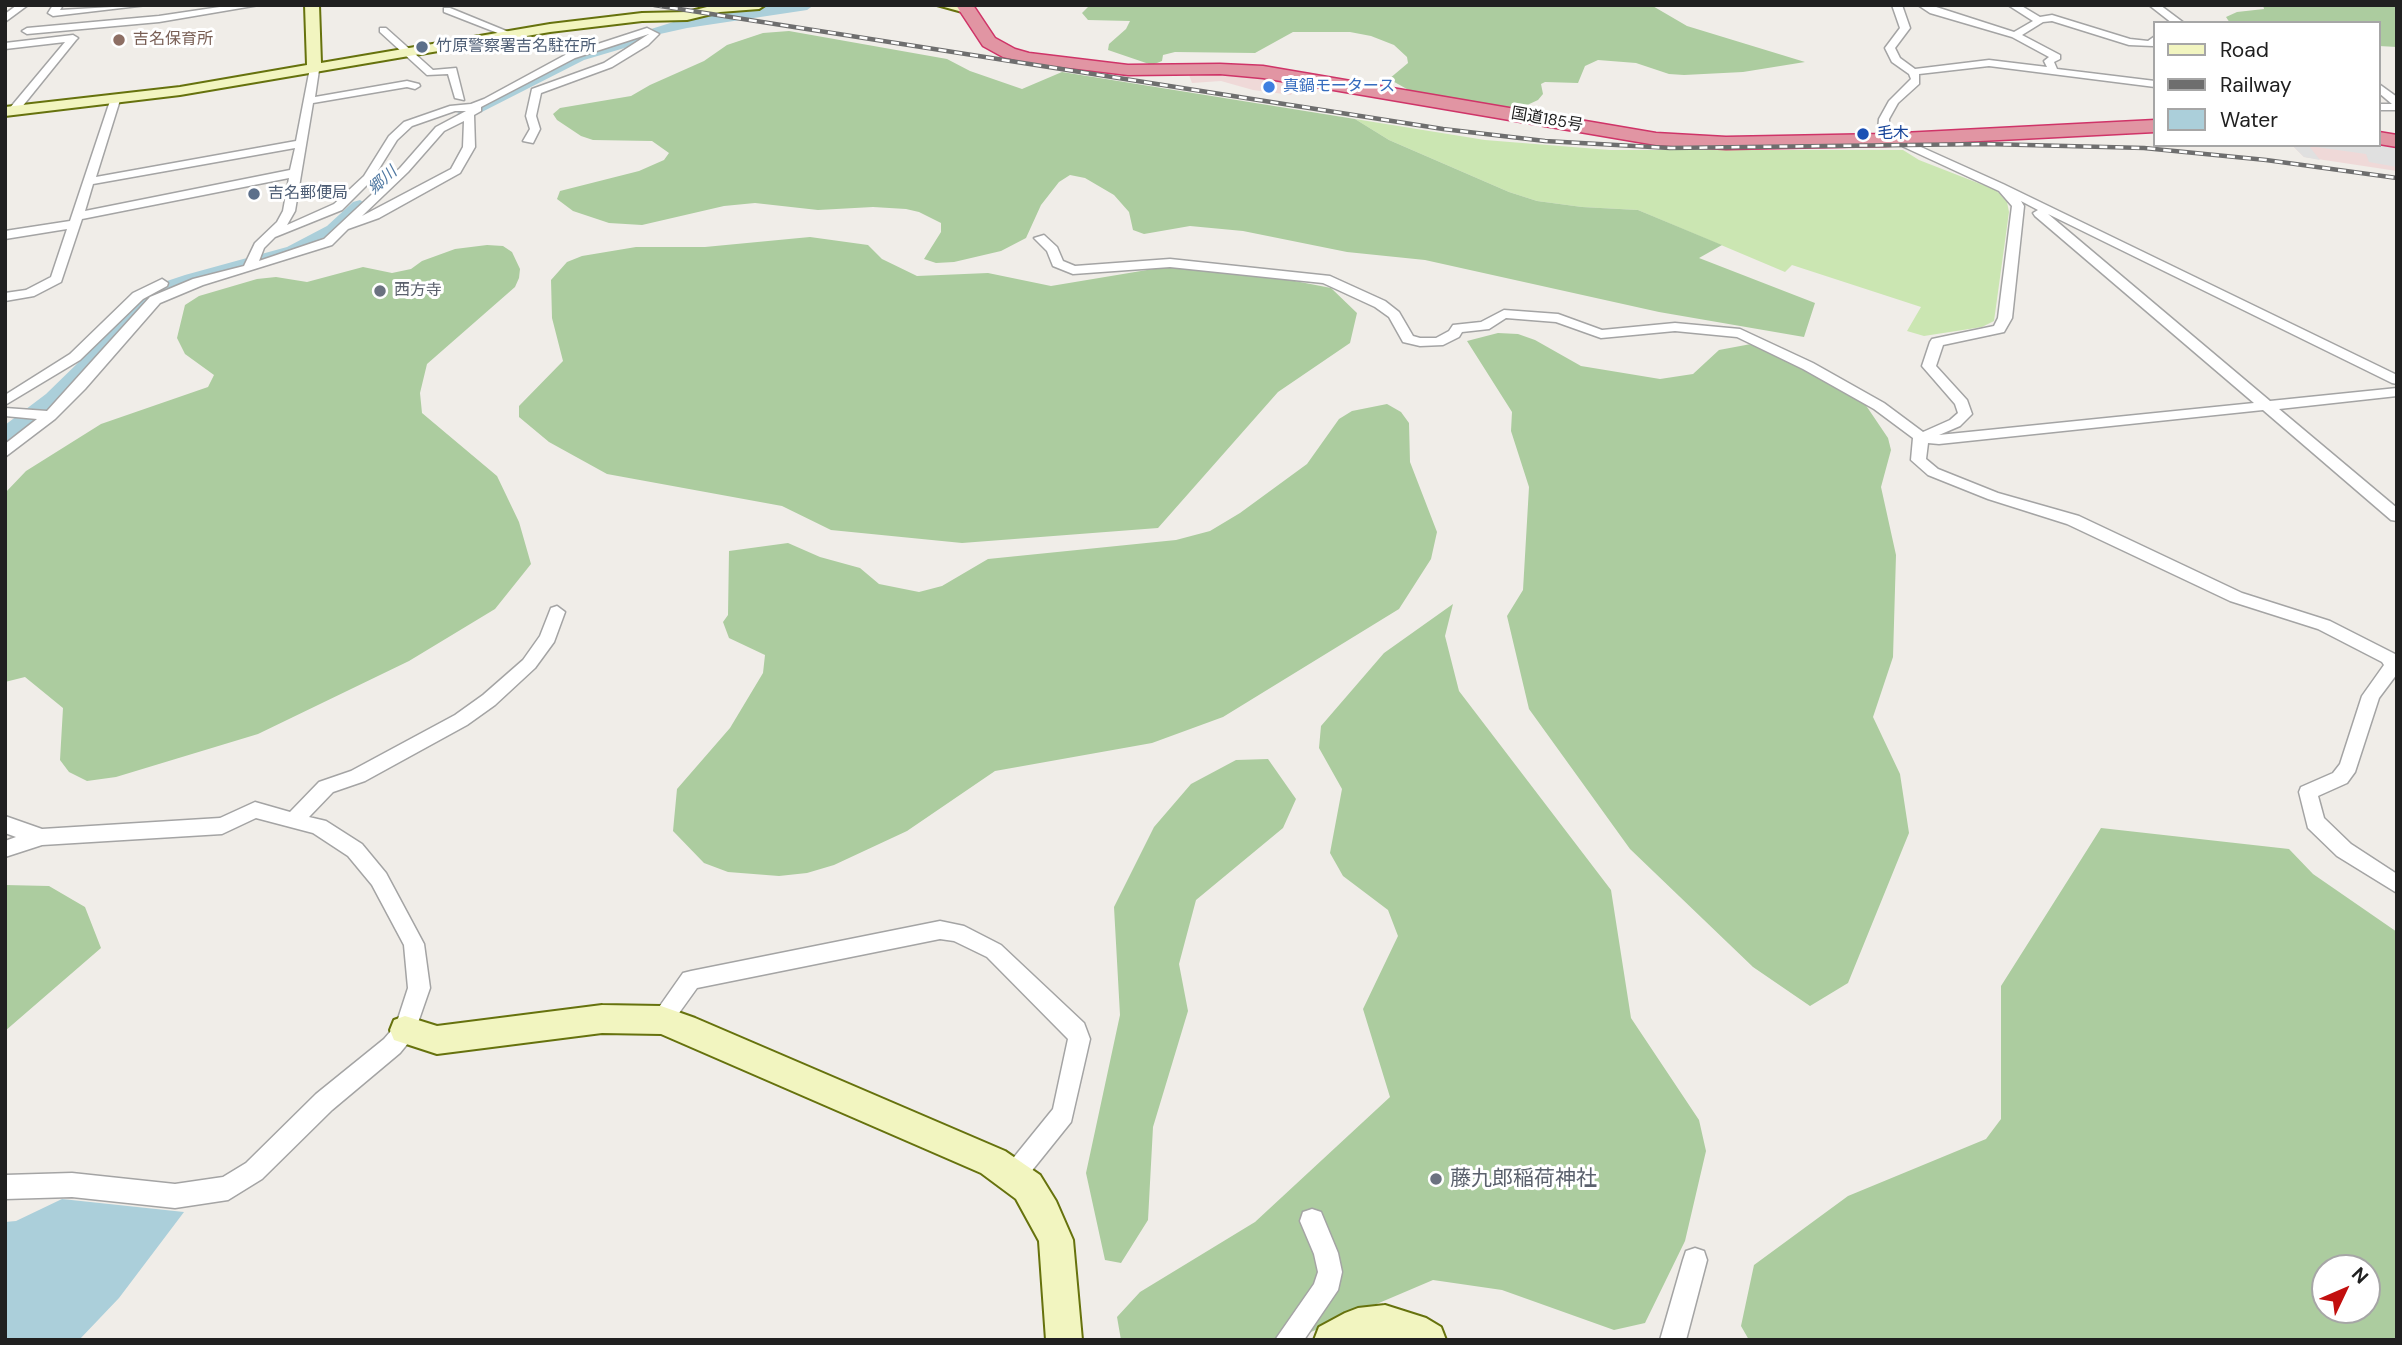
<!DOCTYPE html>
<meta charset="utf-8">
<style>
body{margin:0}
#map{position:relative;width:2402px;height:1345px;overflow:hidden;background:#f0ede8;font-family:"DM Sans",sans-serif}
canvas{display:block}
.frame{position:absolute;inset:0;border:7px solid #202020;pointer-events:none}
.legend{position:absolute;left:2153px;top:21px;width:228px;height:126px;box-sizing:border-box;background:#fff;border:2px solid #a6a6a6;margin:0;padding:9px 12px;list-style:none;font-size:21px;color:#202020}
.legend li{display:flex;align-items:center;gap:14px;height:35px}
.legend b{width:35px;border:2px solid #a6a6a6}
.north{position:absolute;left:2311px;top:1254px;width:70px;height:70px;box-sizing:border-box;background:#fff;border:2px solid #a6a6a6;border-radius:50%;rotate:46deg;font-size:19px;font-weight:700;line-height:28px;text-align:center;color:#202020}
.north::after{content:'';display:block;margin:auto;width:24px;height:32px;background:#c20f0e;clip-path:polygon(50% 0,100% 100%,50% 72%,0 100%)}
</style>
<div id="map">
<canvas width="2402" height="1345"></canvas>
<div class="frame"></div>
<ul class="legend">
<li><b style="height:9px;background:#f2f5c0"></b>Road</li>
<li><b style="height:9px;background:#6e6e6e"></b>Railway</li>
<li><b style="height:19px;background:#abcfda"></b>Water</li>
</ul>
<div class="north">N</div>
</div>
<script>
const ctx = document.querySelector('canvas').getContext('2d');
ctx.lineJoin = 'round';
function paint(path, color) {
  ctx.fillStyle = color;
  ctx.fill(path, 'evenodd');
}
function poly(rows) {
  const path = new Path2D();
  for (const r of rows) {
    path.moveTo(r[0], r[1]);
    for (let i = 2; i < r.length; i += 2) path.lineTo(r[i], r[i + 1]);
  }
  return path;
}
function trace(path, color, width, dash) {
  ctx.strokeStyle = color;
  ctx.lineWidth = width;
  ctx.lineCap = dash ? 'butt' : 'round';
  ctx.setLineDash(dash || []);
  ctx.stroke(path);
}
function write(font, color, halo, rows, align = 'center') {
  ctx.font = font + ' "DM Sans","Noto Sans JP",sans-serif';
  ctx.lineWidth = 6;
  ctx.setLineDash([]);
  ctx.textBaseline = 'middle';
  ctx.strokeStyle = halo;
  ctx.fillStyle = color;
  for (const [text, x, y, turn = 0] of rows) {
    ctx.save();
    ctx.translate(x, y);
    ctx.rotate((+turn || 0) * Math.PI / 180);
    ctx.textAlign = isNaN(turn) ? turn : align;
    if (halo) ctx.strokeText(text, 0, 0);
    ctx.fillText(text, 0, 0);
    ctx.restore();
  }
}
const commercial = poly([
 [1224,74,1300,82,1291,95,1253,90,1221,81,1192,83,1189,75],
 [2292,145,2397,146,2397,171,2304,157]
]);
const grass = poly([
 [1355,119,1485,140,1610,150,1903,150,1919,160,1996,190,2007,202,2009,212,1994,321,1982,327,1924,336,1907,331,1921,307,1792,265,1785,272,1638,210,1582,207,1537,201,1509,192,1389,140]
]);
const forest = poly([
 [1090,5,1651,5,1687,26,1805,62,1743,72,1684,75,1669,74,1636,63,1598,60,1585,66,1578,83,1545,82,1541,84,1543,94,1538,100,1525,106,1512,108,1414,93,1389,79,1408,63,1407,57,1394,45,1371,36,1350,32,1293,32,1255,53,1175,52,1163,55,1162,61,1152,65,1108,50,1109,44,1126,29,1130,21,1088,20,1082,13],
 [2263,5,2397,5,2397,47,2379,46,2379,23,2230,23,2226,17,2237,12,2264,9],
 [789,31,947,59,970,71,1022,89,1062,72,1355,119,1389,140,1509,192,1537,201,1582,207,1638,210,1722,245,1699,258,1815,303,1804,337,1659,312,1425,260,1347,252,1243,231,1190,226,1144,234,1133,230,1129,212,1114,195,1085,178,1070,175,1059,182,1041,205,1026,238,1001,251,954,262,936,263,924,259,941,232,941,223,919,212,906,209,873,207,818,210,755,203,724,206,642,225,609,223,573,211,557,199,560,191,639,171,664,160,669,153,652,141,593,140,581,136,557,120,553,114,560,108,631,96,650,85,704,61,727,45,763,33],
 [810,237,868,245,882,259,917,276,988,273,1051,286,1177,265,1264,275,1331,288,1357,313,1350,343,1278,392,1158,528,962,543,831,530,782,506,607,474,549,442,519,417,519,406,563,361,552,318,551,280,567,262,582,256,636,247,705,247],
 [487,245,503,246,512,252,520,269,519,278,515,287,427,364,420,393,422,413,497,476,519,522,531,564,495,609,409,661,258,734,116,777,87,781,69,772,60,760,63,708,25,677,5,682,5,493,26,471,101,424,208,387,214,375,185,354,177,338,185,305,199,296,257,279,276,277,307,282,363,267,392,273,411,269,422,261,455,249],
 [1498,333,1518,334,1535,340,1581,366,1660,379,1693,374,1719,350,1751,344,1835,384,1865,404,1888,438,1891,450,1881,487,1896,555,1893,657,1873,717,1900,774,1909,833,1848,983,1810,1006,1753,967,1630,849,1529,709,1507,616,1523,590,1529,487,1511,431,1512,412,1467,341],
 [1387,404,1401,412,1409,423,1410,462,1437,532,1431,559,1399,609,1223,717,1152,743,995,771,907,831,834,865,807,873,779,876,728,872,704,863,673,831,677,789,730,728,763,673,765,655,729,638,723,622,728,615,729,551,788,543,820,557,860,568,879,584,919,592,942,586,988,559,1176,540,1210,531,1240,513,1307,464,1339,419,1352,411],
 [1453,604,1445,636,1459,691,1611,890,1631,1018,1699,1120,1706,1151,1685,1241,1645,1323,1614,1330,1502,1290,1433,1280,1292,1340,1121,1340,1117,1317,1140,1292,1255,1222,1390,1097,1363,1009,1398,936,1388,910,1343,876,1330,853,1342,789,1319,748,1321,726,1384,653],
 [1268,759,1296,799,1283,828,1196,900,1179,964,1188,1011,1153,1127,1148,1220,1121,1263,1105,1260,1086,1173,1120,1015,1114,907,1154,827,1191,784,1236,760],
 [2101,828,2289,849,2313,874,2397,932,2397,1340,1749,1340,1741,1326,1754,1265,1848,1196,1986,1139,2001,1119,2001,986],
 [2325,1268,2367,1268,2367,1310,2325,1310],
 [5,885,49,886,85,907,101,948,5,1031]
]);
const parking = poly([
 [2379,143,2397,146,2397,167,2369,162,2366,154,2309,146,2320,160,2304,157,2292,145,2379,145]
]);
const water = poly([
 [62,1199,184,1212,119,1298,79,1340,5,1340,5,1222,16,1221]
]);
const river = poly([
 [775,5,814,5,807,10,687,28,660,34,638,44,584,60,472,117,466,118,457,113,572,54,686,18,775,5],
 [360,200,369,206,341,234,301,255,199,283,166,294,152,302,100,367,62,404,13,441,5,443,5,425,46,394,84,357,138,294,152,286,185,275,287,247,327,226,353,202,360,200]
]);
const street = poly([
 [17,5,28,5,5,22,5,14,17,5],
 [53,5,63,5,60,10,147,5,53,16,48,13,53,5],
 [233,5,259,5,159,22,27,34,22,31,27,28,159,16,233,5],
 [1892,5,1902,5,1910,28,1895,48,1900,58,1915,69,1989,60,2047,67,2044,61,2049,57,2012,37,1930,13,1918,5,1930,5,2014,32,2033,21,2008,5,2020,5,2040,17,2052,15,2130,39,2148,41,2155,36,2153,46,2129,45,2052,21,2043,22,2022,35,2060,55,2060,59,2054,62,2057,69,2155,81,2155,87,1989,66,1919,74,1919,84,1898,103,1889,119,1889,129,1912,143,2003,184,2397,375,2397,384,2392,383,2048,214,2270,401,2397,388,2397,396,2279,409,2397,508,2397,521,2391,520,2263,410,1939,444,1928,443,1926,459,1938,469,1998,493,2079,516,2242,593,2330,621,2395,654,2397,674,2379,698,2355,772,2347,783,2318,796,2324,818,2351,844,2397,874,2397,893,2337,856,2308,828,2299,792,2301,787,2333,773,2340,764,2362,696,2384,665,2382,662,2318,629,2230,601,2067,524,1988,499,1928,475,1911,460,1913,438,1874,409,1803,369,1737,337,1675,331,1601,338,1556,322,1506,318,1489,329,1462,332,1459,337,1443,345,1420,346,1403,342,1389,317,1375,307,1323,283,1170,267,1073,274,1053,266,1047,251,1034,238,1044,235,1057,247,1063,261,1075,266,1170,259,1330,276,1385,301,1399,312,1413,336,1420,338,1436,338,1449,331,1453,325,1481,322,1504,310,1558,314,1602,330,1675,323,1740,329,1813,363,1884,403,1923,432,1950,420,1958,413,1955,404,1922,366,1930,342,1932,339,1994,326,1998,318,2012,206,1999,191,1904,147,1878,130,1879,119,1889,101,1911,79,1909,74,1892,62,1885,48,1900,28,1892,5],
 [2021,201,2038,210,2033,213,2035,216,2254,403,1939,435,1960,426,1972,414,1967,400,1936,366,1943,345,2004,332,2012,318,2024,206,2021,201],
 [2149,5,2160,5,2184,23,2172,23,2149,5],
 [444,8,450,8,516,35,508,37,444,12,444,8],
 [380,28,386,28,433,70,456,68,464,100,455,98,448,74,427,75,380,32,380,28],
 [647,28,659,34,648,45,612,67,541,93,536,116,540,129,533,143,523,141,530,129,526,116,532,89,604,63,649,34,575,58,481,107,481,111,474,115,475,147,460,173,379,218,348,229,332,245,203,285,160,303,85,389,55,419,5,457,5,444,37,419,5,416,5,408,47,411,150,297,193,279,244,266,255,243,277,222,283,211,289,178,82,219,61,282,34,296,5,301,5,293,26,290,51,277,67,229,5,239,5,231,70,221,111,98,120,100,96,177,296,141,310,68,319,70,315,97,407,81,419,84,420,86,415,89,407,87,313,103,295,211,287,225,334,204,364,176,389,136,404,122,450,106,471,104,484,99,567,54,647,28],
 [455,111,466,111,436,127,400,168,324,239,259,261,264,248,275,237,342,210,372,180,397,140,412,126,455,111],
 [464,121,463,147,451,169,362,216,408,172,444,131,464,121],
 [295,148,290,170,85,211,93,184,295,148],
 [73,35,78,38,76,40,17,113,9,113,9,109,65,42,5,49,5,43,73,35],
 [2379,84,2397,97,2397,110,2379,110,2379,104,2392,104,2379,93,2379,84],
 [162,279,168,283,167,286,143,299,80,360,5,405,5,395,70,354,133,293,162,279],
 [557,606,565,612,554,642,535,668,495,705,467,725,365,781,333,792,309,817,326,821,362,844,386,873,424,944,430,988,413,1037,400,1053,332,1110,262,1179,228,1200,175,1208,72,1197,5,1199,5,1175,72,1173,175,1184,223,1177,246,1163,316,1094,384,1039,396,1025,408,988,404,945,372,885,348,856,313,833,256,818,222,834,42,845,5,857,5,841,16,837,5,833,5,816,42,829,220,818,255,802,290,812,319,782,351,771,455,715,483,695,523,660,540,636,551,608,557,606],
 [940,921,964,926,1001,945,1084,1023,1090,1039,1071,1122,1022,1183,1014,1187,1006,1183,1002,1175,1006,1167,1053,1109,1068,1039,987,957,954,941,940,939,697,988,669,1027,661,1030,653,1027,650,1020,683,973,691,971,940,921],
 [1312,1209,1321,1212,1338,1253,1342,1272,1338,1290,1304,1340,1275,1340,1314,1284,1318,1272,1314,1254,1300,1221,1303,1212,1312,1209],
 [1695,1248,1704,1251,1707,1260,1686,1340,1660,1340,1683,1260,1686,1251,1695,1248]
]);
const secondary = poly([
 [305,5,319,5,321,63,550,24,642,13,687,12,715,5,765,5,759,9,720,12,687,20,642,21,550,32,180,95,5,116,5,107,180,87,307,65,305,5],
 [937,5,967,5,973,9,966,13,937,5],
 [602,1005,661,1006,695,1018,1005,1151,1040,1175,1056,1201,1073,1240,1082,1340,1046,1340,1039,1241,1016,1199,981,1173,661,1034,602,1033,437,1054,394,1040,390,1030,394,1020,405,1016,437,1026,602,1005],
 [1385,1305,1426,1318,1441,1327,1446,1340,1314,1340,1319,1327,1345,1313,1358,1308,1385,1305]
]);
const highway = poly([
 [956,5,973,5,995,38,1015,49,1029,53,1128,65,1220,64,1263,66,1656,133,1726,137,1883,134,2155,120,2155,132,1883,146,1726,149,1656,145,1263,78,1220,74,1128,75,1029,63,1003,57,983,46,956,5],
 [2379,132,2397,135,2397,147,2379,144,2379,132]
]);
const rail = poly([
 [654,5,1443,129,1545,141,1670,148,1987,144,2144,148,2266,160,2397,178]
]);
const markers = [
 [119,40,7,"#8d6e63"],
 [422,47,7,"#5c6f8a"],
 [1269,87,7,"#3f7fe0"],
 [1863,134,7,"#1a4fb4"],
 [254,194,7,"#5c6f8a"],
 [380,291,7,"#6b7280"],
 [1436,1179,7,"#6b7280"]
];
const farEducationnames = [
 ["吉名保育所",133,40]
];
const farServicenames = [
 ["竹原警察署吉名駐在所",436,47],
 ["吉名郵便局",268,194]
];
const farShopnames = [
 ["真鍋モータース",1283,87]
];
const farStreetnames = [
 ["国道185号",1547,120,10]
];
const farTransitnames = [
 ["毛木",1877,134]
];
const farWaternames = [
 ["郷川",383,181,-42]
];
const farWorshipnames = [
 ["西方寺",394,291]
];
const nearWorshipnames = [
 ["藤九郎稲荷神社",1450,1179]
];
paint(commercial, '#efd9d8');
paint(grass, '#cbe6b2');
paint(forest, '#accc9f');
paint(parking, '#e0e0e0');
paint(water, '#abcfda');
paint(river, '#abcfda');
trace(street, '#a4a4a4', 3);
trace(secondary, '#66720d', 4);
trace(highway, '#cf3468', 3);
paint(street, '#fff');
paint(secondary, '#f2f5c0');
paint(highway, '#e195a3');
trace(rail, '#6e6e6e', 4.5);
trace(rail, '#fff', 2.5, [8]);
for (const [x, y, r, color] of markers) {
  const dot = new Path2D();
  dot.arc(x, y, r, 0, 2 * Math.PI);
  ctx.fillStyle = color;
  ctx.fill(dot);
  trace(dot, '#fff', 2.5);
}
write('16px', '#785e54', '#fff', farEducationnames, 'left');
write('16px', '#4e5e75', '#fff', farServicenames, 'left');
write('16px', '#366cbe', '#fff', farShopnames, 'left');
write('16px', '#202020', '#fff', farStreetnames);
write('16px', '#164399', '#fff', farTransitnames, 'left');
write('italic 16px', '#5079a2', '#fff', farWaternames);
write('16px', '#5b616d', '#fff', farWorshipnames, 'left');
write('21px', '#5b616d', '#fff', nearWorshipnames, 'left');
</script>
